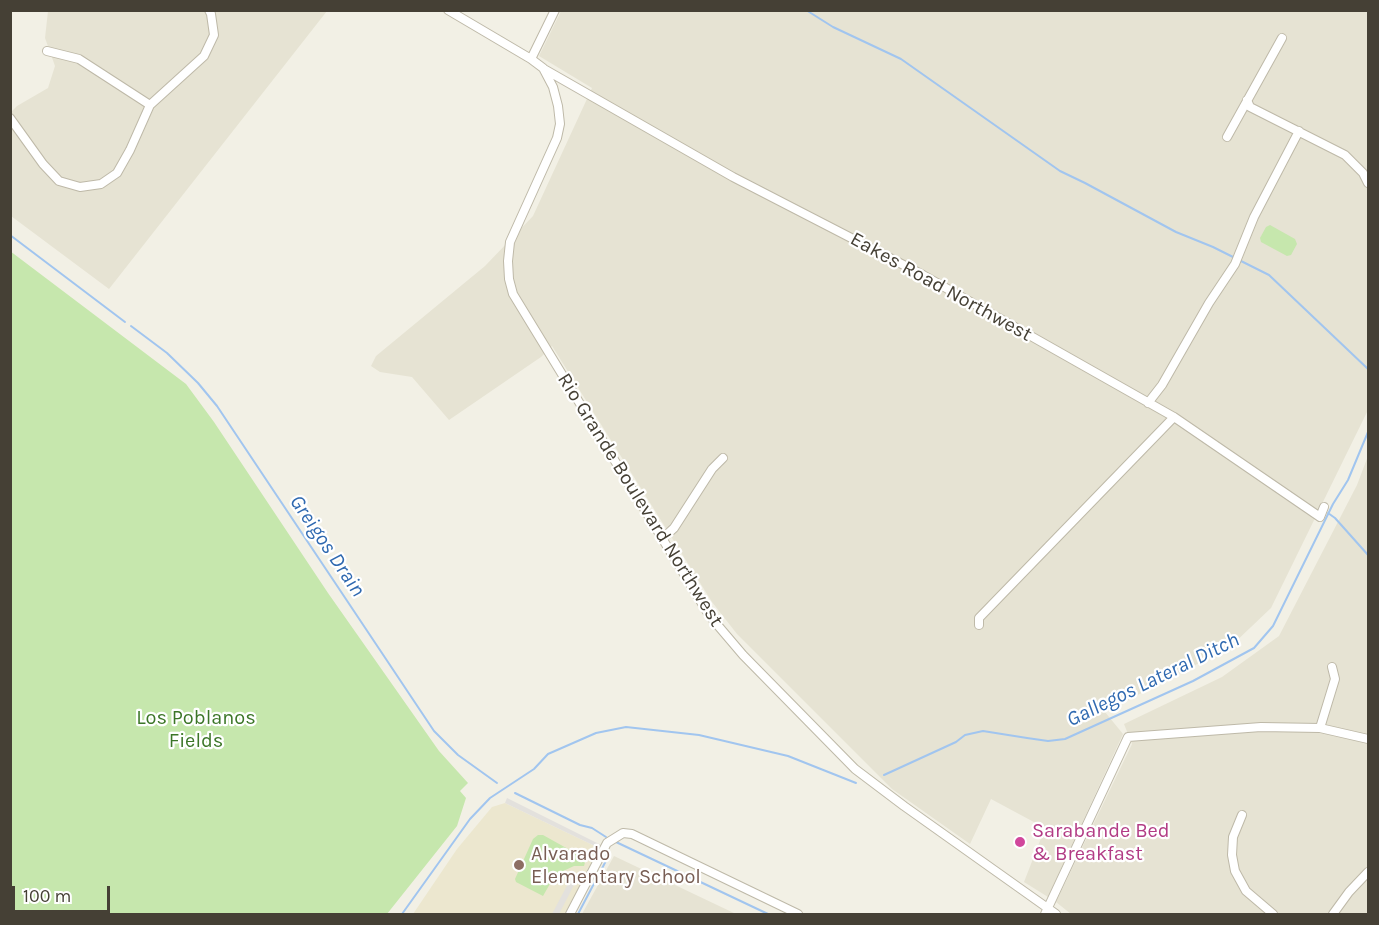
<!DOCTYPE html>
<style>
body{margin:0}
#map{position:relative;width:1379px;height:925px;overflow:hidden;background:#f2f0e5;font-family:Karla,sans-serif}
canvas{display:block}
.frame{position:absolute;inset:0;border:12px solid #454035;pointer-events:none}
.scale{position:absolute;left:12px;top:886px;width:98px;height:27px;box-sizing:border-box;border:3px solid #454035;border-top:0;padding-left:8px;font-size:18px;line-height:21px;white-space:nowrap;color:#454035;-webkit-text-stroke:4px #fff;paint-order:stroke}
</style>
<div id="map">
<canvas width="1379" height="925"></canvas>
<div class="frame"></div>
<div class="scale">100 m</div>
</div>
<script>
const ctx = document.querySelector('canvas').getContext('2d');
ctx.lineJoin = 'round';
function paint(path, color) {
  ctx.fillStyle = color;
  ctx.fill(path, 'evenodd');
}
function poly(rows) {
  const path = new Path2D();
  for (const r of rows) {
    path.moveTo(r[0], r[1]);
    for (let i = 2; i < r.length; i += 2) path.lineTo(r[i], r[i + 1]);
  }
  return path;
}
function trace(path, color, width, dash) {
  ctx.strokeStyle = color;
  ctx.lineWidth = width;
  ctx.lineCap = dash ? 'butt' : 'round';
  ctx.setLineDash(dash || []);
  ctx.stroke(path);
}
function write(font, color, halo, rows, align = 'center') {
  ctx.font = font + ' Karla,sans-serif';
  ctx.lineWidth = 4.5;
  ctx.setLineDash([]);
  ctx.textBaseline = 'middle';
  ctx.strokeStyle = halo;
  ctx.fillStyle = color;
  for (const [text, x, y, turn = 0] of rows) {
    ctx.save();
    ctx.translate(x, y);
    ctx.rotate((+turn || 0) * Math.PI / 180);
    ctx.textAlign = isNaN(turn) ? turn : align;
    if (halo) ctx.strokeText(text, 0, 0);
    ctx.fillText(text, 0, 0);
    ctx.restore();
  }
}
const residential = poly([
 [48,11,327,11,109,289,11,216,10,113,17,106,48,88,55,66,45,38],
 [561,11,1368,11,1368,410,1271,608,1230,647,1105,712,1123,734,1048,897,1024,882,1045,828,991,799,970,844,892,789,737,634,712,602,552,346,541,357,449,420,412,377,380,372,371,366,376,356,485,266,533,216,592,88,539,56],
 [1368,456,1368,914,1071,914,1056,902,1132,744,1124,724,1222,677,1279,636,1357,485],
 [614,856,736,914,582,914]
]);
const education = poly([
 [505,803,599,848,565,914,413,914,457,849,492,807]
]);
const green = poly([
 [1270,225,1295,239,1297,244,1291,255,1287,256,1261,242,1260,238,1266,227],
 [10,251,186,384,214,422,328,593,439,751,468,783,460,791,466,798,457,826,387,914,11,914],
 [538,835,543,835,586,859,584,866,574,866,559,873,551,882,543,896,516,882,515,879,533,839]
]);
const parking = poly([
 [507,798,601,845,599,848,505,803],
 [570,880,575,883,559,914,552,914]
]);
const stream = poly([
 [806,10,833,27,901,59,1060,171,1085,183,1176,232,1213,247,1269,275,1368,369],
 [10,235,125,322],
 [131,326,167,353,198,383,217,406,434,731,458,755,497,783],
 [1328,513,1335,518,1368,555],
 [884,775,956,742,965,735,983,731,1027,738,1048,741,1065,739,1193,681,1254,648,1273,626,1333,504,1348,480,1368,432],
 [515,793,580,825,592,828,606,837],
 [616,842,768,914],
 [402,914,470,819,490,798,534,769,548,754,596,733,626,727,699,735,788,756,856,783],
 [578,914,608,857]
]);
const minor = poly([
 [448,10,531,59,543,68,553,87,558,106,560,124,557,138,510,242,508,261,509,279,513,294,709,615,743,655,855,769,904,806,1056,914],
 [47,51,79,59,150,105],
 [531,59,555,10],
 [544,69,733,177,923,275,1174,417,1320,517,1324,507],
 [1247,100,1250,107,1345,155,1363,173,1368,183],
 [10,118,43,164,59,181,80,187,101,184,117,173,130,150,150,105,204,56,214,35,211,14,209,10],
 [1227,137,1282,38],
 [1148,403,1162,385,1209,303,1235,264,1254,217,1299,131],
 [662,539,674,528,712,469,723,458],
 [979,625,979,618,1174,417],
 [1320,728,1335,679,1332,667],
 [1242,815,1233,837,1232,855,1235,871,1246,891,1273,914],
 [570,914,607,843,623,833,632,834,798,914],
 [1045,914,1128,737,1261,727,1320,728,1368,739],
 [1333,914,1349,892,1368,872]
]);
const markers = [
 [1020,842,6,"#d1479c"],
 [519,865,6,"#8d6e63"]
];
const streetNames = [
 ["Eakes Road Northwest",941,287,29],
 ["Rio Grande Boulevard Northwest",640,500,58]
];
const parkNames = [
 ["Los Poblanos",196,718],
 ["Fields",196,741]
];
const hotelNames = [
 ["Sarabande Bed",1032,831],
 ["& Breakfast",1032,854]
];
const educationNames = [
 ["Alvarado",531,854],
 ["Elementary School",531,877]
];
const waterNames = [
 ["Greigos Drain",327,546,56],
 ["Gallegos Lateral Ditch",1153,680,-26]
];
paint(residential, '#e6e3d3');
paint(education, '#ece7cf');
paint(green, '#c6e7ad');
paint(parking, '#e3e1dd');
trace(stream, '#a1c5ef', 2);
trace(minor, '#beb9a8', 10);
trace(minor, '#fff', 8);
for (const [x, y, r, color] of markers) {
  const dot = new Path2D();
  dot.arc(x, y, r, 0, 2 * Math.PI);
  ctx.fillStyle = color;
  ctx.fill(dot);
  trace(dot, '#fff', 2);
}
write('20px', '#454035', '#fff', streetNames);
write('20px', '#3c7628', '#fff', parkNames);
write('20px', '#b23c85', '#fff', hotelNames, 'left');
write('20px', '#785e54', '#fff', educationNames, 'left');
write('italic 21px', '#2f69b0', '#fff', waterNames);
</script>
